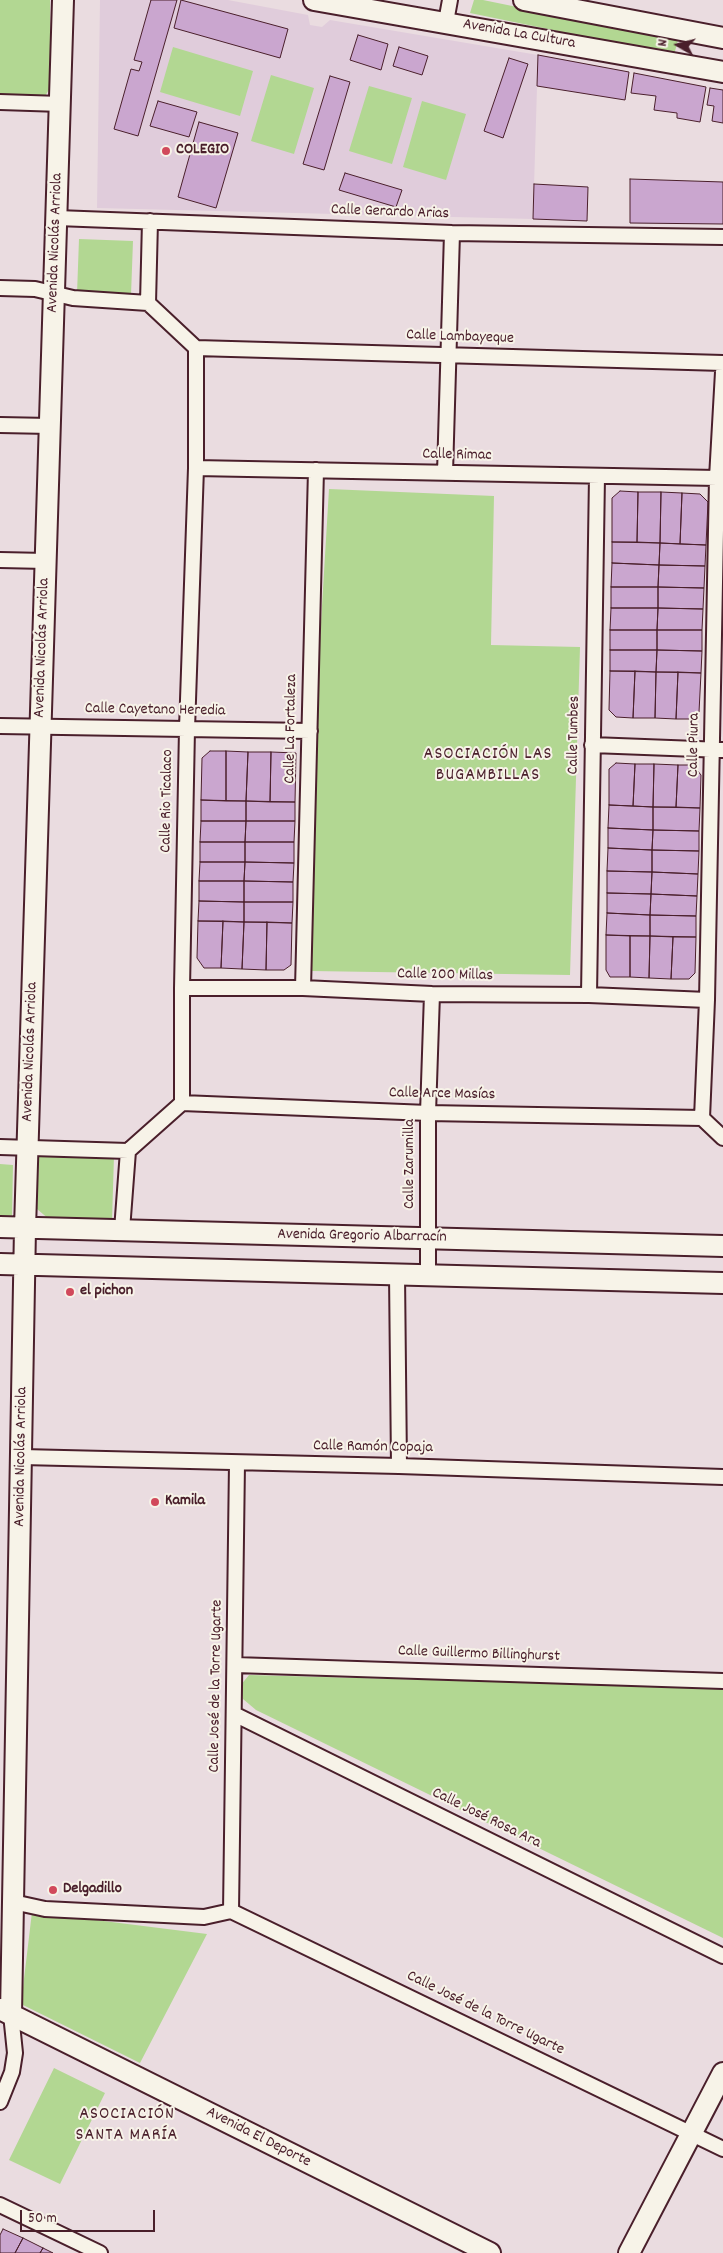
<!DOCTYPE html>
<meta charset="utf-8">
<style>
body{margin:0}
#map{position:relative;width:723px;height:2253px;overflow:hidden;background:#eadce0;font-family:Dekko,sans-serif}
canvas{display:block}
.north{position:absolute;left:653px;top:20px;width:50px;height:50px;-webkit-text-stroke:4px #f7f3e8;paint-order:stroke;rotate:278deg;font-size:14px;font-weight:700;line-height:20px;text-align:center;color:#4a1f2b}
.north::after{content:'';display:block;margin:auto;width:18px;height:22px;background:#4a1f2b;clip-path:polygon(50% 0,100% 100%,50% 72%,0 100%)}
.scale{position:absolute;left:20px;top:2210px;width:135px;height:22px;box-sizing:border-box;border:2px solid #4a1f2b;border-top:0;padding-left:6px;font-size:15px;line-height:18px;white-space:nowrap;color:#4a1f2b;-webkit-text-stroke:4px #f7f3e8;paint-order:stroke}
</style>
<div id="map">
<canvas width="723" height="2253"></canvas>
<div class="north">N</div>
<div class="scale">50 m</div>
</div>
<script>
const ctx = document.querySelector('canvas').getContext('2d');
ctx.lineJoin = 'round';
function paint(path, color) {
  ctx.fillStyle = color;
  ctx.fill(path, 'evenodd');
}
function poly(rows) {
  const path = new Path2D();
  for (const r of rows) {
    path.moveTo(r[0], r[1]);
    for (let i = 2; i < r.length; i += 2) path.lineTo(r[i], r[i + 1]);
  }
  return path;
}
function trace(path, color, width, dash) {
  ctx.strokeStyle = color;
  ctx.lineWidth = width;
  ctx.lineCap = dash ? 'butt' : 'round';
  ctx.setLineDash(dash || []);
  ctx.stroke(path);
}
function write(font, color, halo, rows, align = 'center') {
  ctx.font = font + ' Dekko,sans-serif';
  ctx.lineWidth = 4;
  ctx.setLineDash([]);
  ctx.textBaseline = 'middle';
  ctx.strokeStyle = halo;
  ctx.fillStyle = color;
  for (const [text, x, y, turn = 0] of rows) {
    ctx.save();
    ctx.translate(x, y);
    ctx.rotate((+turn || 0) * Math.PI / 180);
    ctx.textAlign = isNaN(turn) ? turn : align;
    if (halo) ctx.strokeText(text, 0, 0);
    ctx.fillText(text, 0, 0);
    ctx.restore();
  }
}
const built = poly([
 [100,0,228,0,308,15,310,25,322,27,330,20,538,55,533,219,97,208]
]);
const green = poly([
 [0,0,50,0,51,86,44,98,0,98],
 [474,0,483,0,678,40,674,55,470,13],
 [173,47,253,71,240,116,160,92],
 [271,75,314,88,294,154,251,141],
 [369,86,412,98,392,164,349,151],
 [422,101,466,114,446,180,403,167],
 [79,239,133,241,131,295,77,294],
 [329,489,494,496,491,645,580,647,570,975,311,971,320,639],
 [39,1154,114,1156,112,1221,50,1220,37,1209],
 [0,1164,13,1165,12,1219,0,1219],
 [249,1675,723,1688,723,1938,256,1710,243,1699,240,1686],
 [32,1912,207,1934,140,2063,21,2004],
 [54,2068,105,2093,60,2184,9,2160]
]);
const building = poly([
 [151,0,177,0,138,136,114,129,131,69,139,71,142,62,134,60,151,0],
 [181,0,288,29,280,58,174,28,181,0],
 [358,35,388,44,381,70,350,60,358,35],
 [399,47,428,56,422,75,393,66,399,47],
 [538,55,629,72,625,100,537,86,538,55],
 [509,58,528,64,503,138,484,131,509,58],
 [634,73,706,87,700,122,677,118,677,113,654,110,656,96,631,93,634,73],
 [330,76,350,82,324,170,303,164,330,76],
 [710,88,723,90,723,123,712,121,714,106,707,105,710,88],
 [158,101,197,112,189,137,150,126,158,101],
 [199,122,238,133,216,208,178,197,199,122],
 [345,173,402,190,396,207,339,190,345,173],
 [630,179,723,182,723,224,630,223,630,179],
 [534,184,588,187,587,221,533,219,534,184],
 [620,491,638,492,637,542,612,542,612,498,620,491],
 [638,492,661,492,660,543,637,542,638,492],
 [661,492,682,493,680,544,660,543,661,492],
 [682,493,700,494,708,502,706,545,680,544,682,493],
 [612,542,660,543,659,565,612,563,612,542],
 [660,543,706,545,705,566,659,565,660,543],
 [612,563,659,565,658,587,611,587,612,563],
 [659,565,705,566,704,588,658,587,659,565],
 [611,587,658,587,658,608,611,608,611,587],
 [658,587,704,588,703,609,658,608,658,587],
 [611,608,658,608,657,630,610,630,611,608],
 [658,608,703,609,702,630,657,630,658,608],
 [610,630,657,630,657,650,610,650,610,630],
 [657,630,702,630,702,651,657,650,657,630],
 [610,650,657,650,656,672,610,671,610,650],
 [657,650,702,651,701,673,656,672,657,650],
 [610,671,635,671,633,718,616,717,609,710,610,671],
 [635,671,656,672,655,718,633,718,635,671],
 [656,672,678,672,676,719,655,718,656,672],
 [678,672,701,673,699,712,690,719,676,719,678,672],
 [210,751,226,751,226,801,201,800,202,758,210,751],
 [226,751,248,752,246,801,226,801,226,751],
 [248,752,271,752,270,802,246,801,248,752],
 [271,752,296,753,295,802,270,802,271,752],
 [616,763,635,764,633,806,609,805,609,769,616,763],
 [635,764,654,764,653,807,633,806,635,764],
 [654,764,678,765,676,807,653,807,654,764],
 [678,765,693,765,701,775,700,808,676,807,678,765],
 [201,800,246,801,246,821,201,821,201,800],
 [246,801,295,802,295,821,246,821,246,801],
 [609,805,653,807,653,830,608,828,609,805],
 [653,807,700,808,699,831,653,830,653,807],
 [201,821,246,821,245,842,200,842,201,821],
 [246,821,295,821,294,842,245,842,246,821],
 [608,828,653,830,652,850,608,848,608,828],
 [653,830,699,831,699,851,652,850,653,830],
 [200,842,245,842,245,862,200,862,200,842],
 [245,842,294,842,294,863,245,862,245,842],
 [608,848,652,850,652,872,607,871,608,848],
 [652,850,699,851,698,874,652,872,652,850],
 [200,862,245,862,244,881,199,881,200,862],
 [245,862,294,863,293,882,244,881,245,862],
 [607,871,652,872,651,894,607,893,607,871],
 [652,872,698,874,697,896,651,894,652,872],
 [199,881,244,881,244,902,199,901,199,881],
 [244,881,293,882,293,902,244,902,244,881],
 [607,893,651,894,650,915,607,913,607,893],
 [651,894,697,896,696,916,650,915,651,894],
 [199,901,244,902,244,922,198,921,199,901],
 [244,902,293,902,292,923,244,922,244,902],
 [607,913,650,915,650,936,606,935,607,913],
 [650,915,696,916,696,937,650,936,650,915],
 [198,921,223,921,221,968,204,968,197,958,198,921],
 [223,921,244,922,242,969,221,968,223,921],
 [244,922,267,922,266,970,242,969,244,922],
 [267,922,292,923,291,965,284,970,266,970,267,922],
 [606,935,630,936,630,977,610,977,606,970,606,935],
 [630,936,650,936,649,978,630,977,630,936],
 [650,936,673,937,671,979,649,978,650,936],
 [673,937,696,937,695,973,689,979,671,979,673,937],
 [3,2229,23,2238,15,2253,0,2253,0,2235,3,2229],
 [23,2238,43,2248,40,2253,15,2253,23,2238],
 [43,2248,53,2253,40,2253,43,2248]
]);
const street = poly([
 [446,22,450,0],
 [0,102,61,104],
 [57,218,452,233,723,237],
 [0,288,35,289,73,298,148,303,196,348],
 [148,303,150,221],
 [196,348,723,363],
 [0,425,50,426],
 [196,468,717,478],
 [445,473,452,233],
 [0,560,46,561],
 [0,726,310,731],
 [592,745,723,750],
 [182,988,303,988,432,994,589,995,707,1000],
 [303,988,316,470],
 [589,995,597,476],
 [182,1103,428,1113,702,1118],
 [702,1118,707,1000,717,478,723,372],
 [702,1118,723,1138],
 [0,1147,128,1151],
 [122,1230,128,1151,182,1103,182,988,187,729,196,468,196,348],
 [397,1274,399,1466],
 [428,1275,428,1113,432,994],
 [22,1457,399,1466,723,1477],
 [235,1665,723,1681],
 [234,1714,723,1956],
 [13,1902,45,1909,204,1917,231,1911,723,2149],
 [231,1911,237,1463],
 [0,2102,12,2072,15,2053,11,2014],
 [0,2205,100,2253]
]);
const secondary = poly([
 [314,0,723,72],
 [524,0,723,38],
 [0,1227,723,1246],
 [0,1264,723,1283],
 [0,2009,490,2253],
 [11,2014,25,1228,63,0],
 [629,2253,723,2073]
]);
const markers = [
 [166,151,5,"#d1495b"],
 [70,1292,5,"#d1495b"],
 [155,1502,5,"#d1495b"],
 [53,1890,5,"#d1495b"]
];
const streetNames = [
 ["Avenida La Cultura",519,35,10],
 ["Calle Gerardo Arias",390,213,2],
 ["Avenida Nicolás Arriola",56,243,-88],
 ["Calle Lambayeque",460,338,2],
 ["Calle Rimac",457,456,1],
 ["Avenida Nicolás Arriola",43,648,-88],
 ["Calle Cayetano Heredia",155,711,1],
 ["Calle La Fortaleza",292,729,-89],
 ["Calle Tumbes",575,735,-89],
 ["Calle Piura",695,745,-89],
 ["Calle Rio Ticalaco",168,801,-89],
 ["Calle 200 Millas",445,976,1],
 ["Avenida Nicolás Arriola",31,1052,-88],
 ["Calle Arce Masías",442,1095,1],
 ["Calle Zarumilla",411,1164,-90],
 ["Avenida Gregorio Albarracín",362,1237,1],
 ["Calle Ramón Copaja",373,1448,1],
 ["Avenida Nicolás Arriola",22,1457,-89],
 ["Calle Guillermo Billinghurst",479,1655,2],
 ["Calle José de la Torre Ugarte",217,1686,-89],
 ["Calle José Rosa Ara",486,1819,26],
 ["Calle José de la Torre Ugarte",485,2014,26],
 ["Avenida El Deporte",258,2138,27]
];
const poiNames = [
 ["COLEGIO",176,151],
 ["el pichon",80,1292],
 ["Kamila",165,1502],
 ["Delgadillo",63,1890]
];
const neighbourhoodNames = [
 ["ASOCIACIÓN LAS",488,756],
 ["BUGAMBILLAS",488,777],
 ["ASOCIACIÓN",127,2116],
 ["SANTA MARÍA",127,2137]
];
paint(built, '#e0ccdb');
paint(green, '#b2d792');
paint(building, '#caa6cf');
trace(building, '#4a1f2b', 1);
trace(street, '#4a1f2b', 18);
trace(secondary, '#4a1f2b', 24);
trace(street, '#f7f3e8', 14);
trace(secondary, '#f7f3e8', 20);
for (const [x, y, r, color] of markers) {
  const dot = new Path2D();
  dot.arc(x, y, r, 0, 2 * Math.PI);
  ctx.fillStyle = color;
  ctx.fill(dot);
  trace(dot, '#f7f3e8', 2);
}
write('16px', '#4a1f2b', '#f7f3e8', streetNames);
write('bold 16px', '#4a1f2b', '#f7f3e8', poiNames, 'left');
ctx.letterSpacing = '1px';
write('18px', '#4a1f2b', '#f7f3e8', neighbourhoodNames);
ctx.letterSpacing = '0px';
</script>
